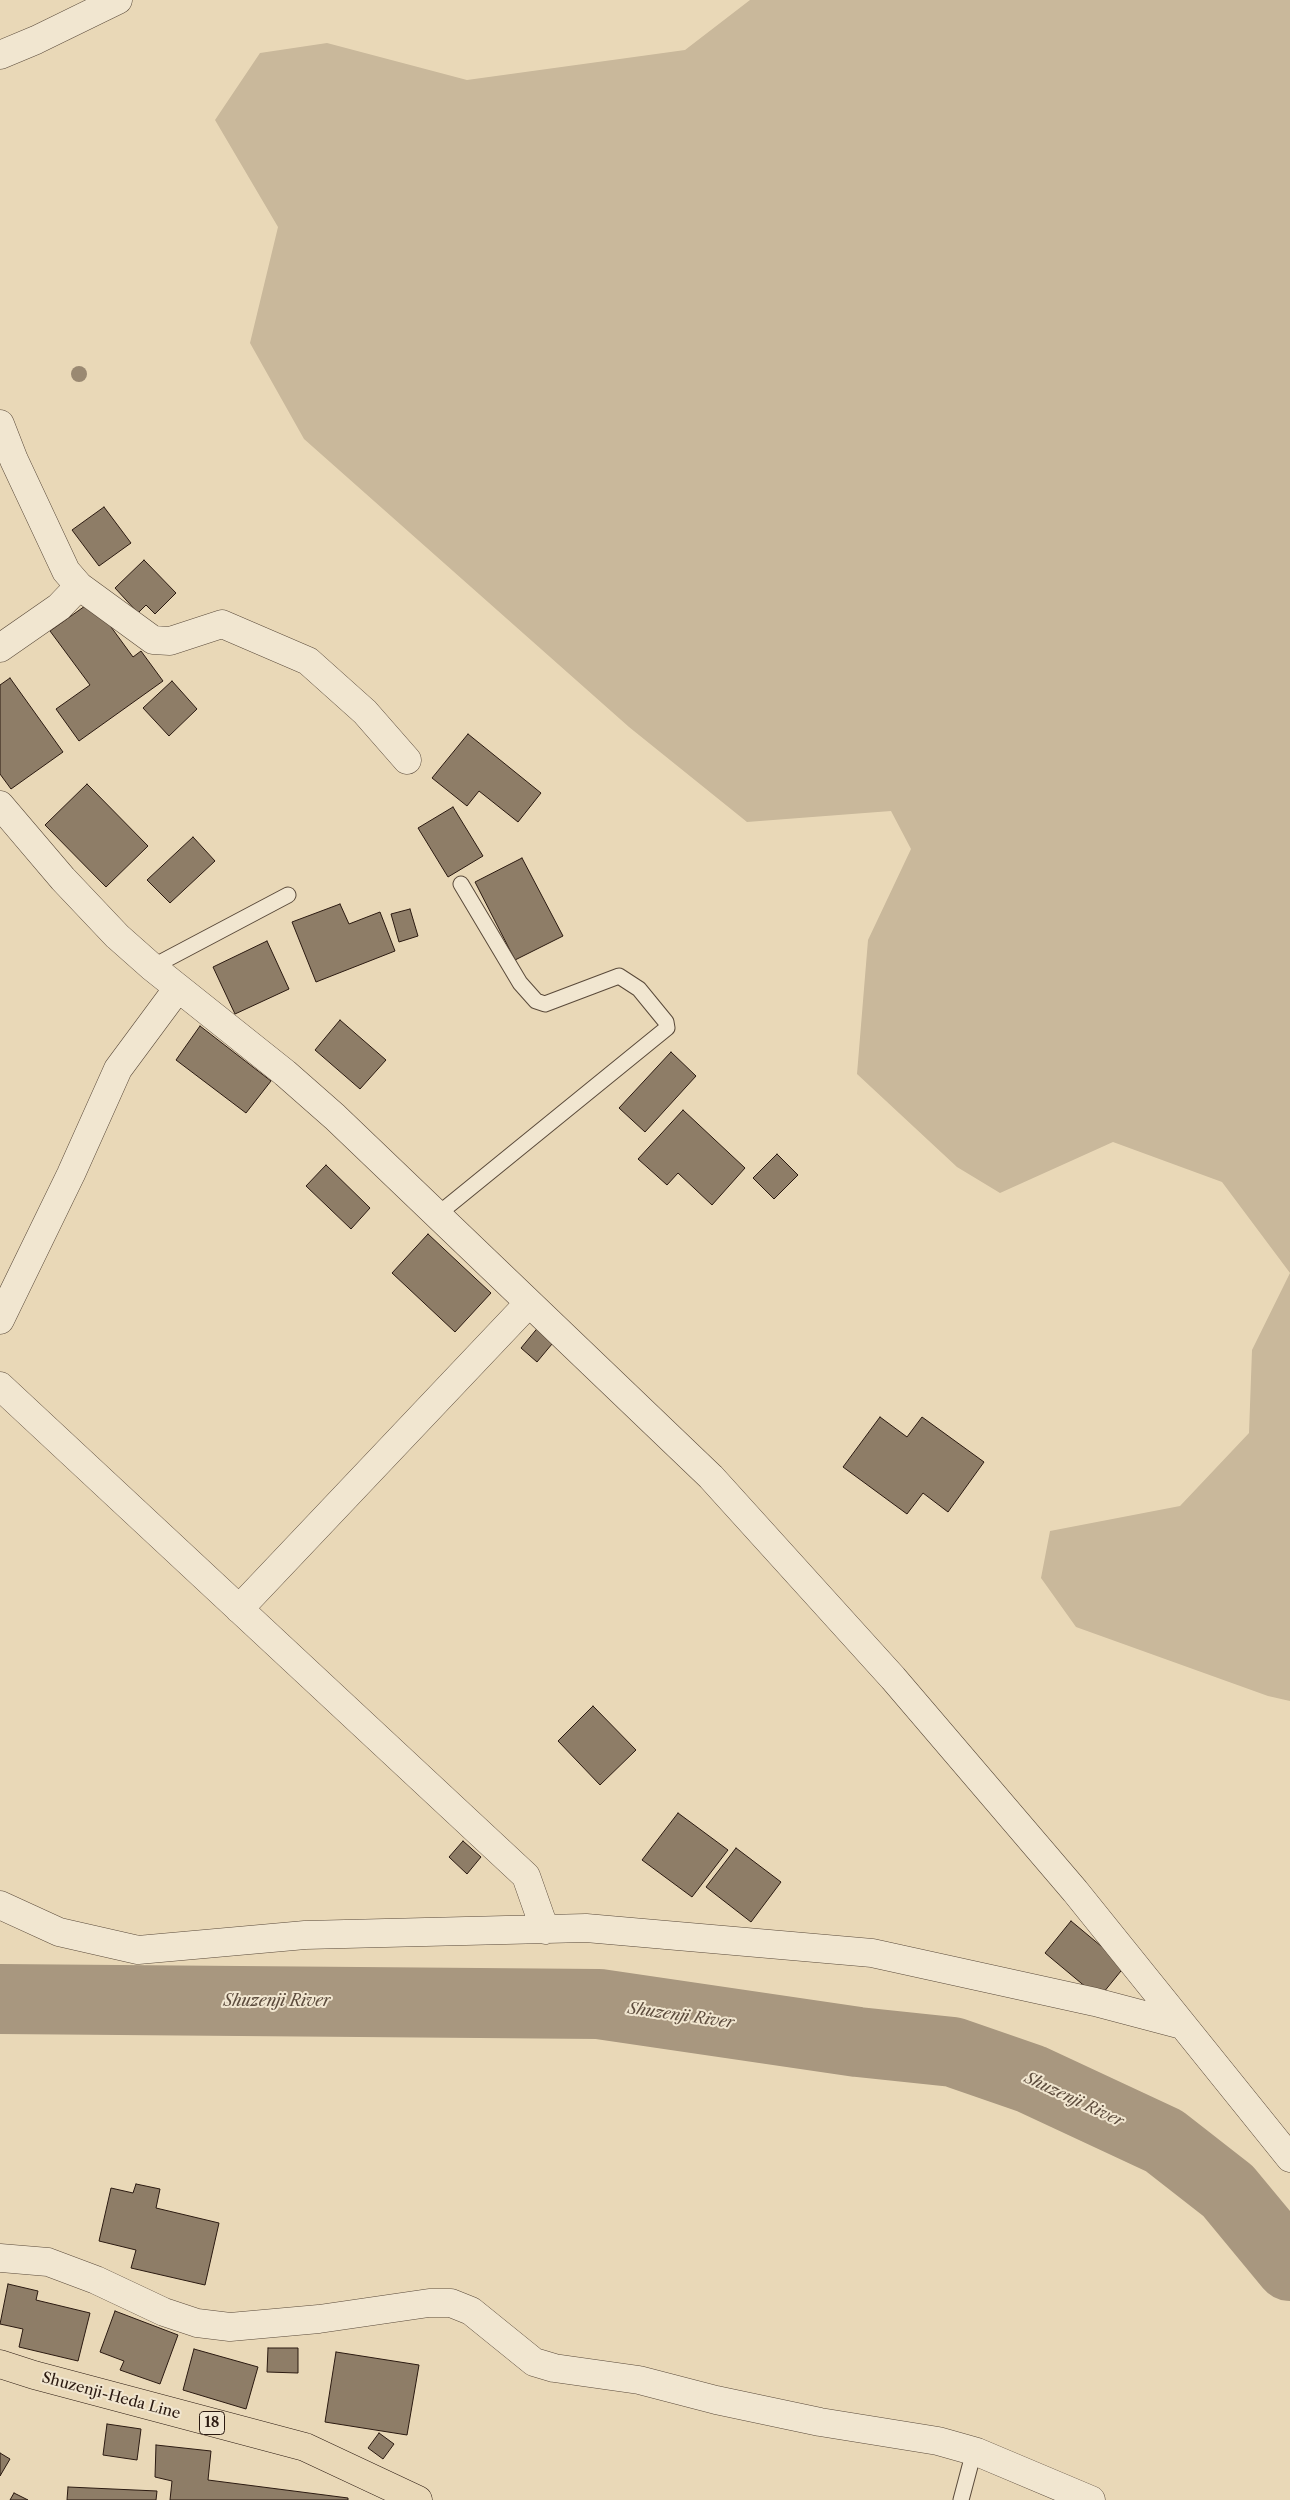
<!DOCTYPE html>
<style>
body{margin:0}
canvas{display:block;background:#e9d8b7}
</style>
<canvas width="1290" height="2500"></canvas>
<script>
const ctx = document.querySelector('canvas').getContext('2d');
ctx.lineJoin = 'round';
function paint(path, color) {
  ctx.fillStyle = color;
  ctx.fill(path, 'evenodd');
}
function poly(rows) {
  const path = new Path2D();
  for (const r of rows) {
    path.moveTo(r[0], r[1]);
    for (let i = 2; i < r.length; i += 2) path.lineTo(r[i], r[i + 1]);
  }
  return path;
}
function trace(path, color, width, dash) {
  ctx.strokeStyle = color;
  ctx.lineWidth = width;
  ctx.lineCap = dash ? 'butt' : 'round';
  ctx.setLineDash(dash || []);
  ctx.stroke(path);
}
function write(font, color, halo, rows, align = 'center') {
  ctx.font = font + ' "Libre Caslon Text",serif';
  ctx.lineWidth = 4;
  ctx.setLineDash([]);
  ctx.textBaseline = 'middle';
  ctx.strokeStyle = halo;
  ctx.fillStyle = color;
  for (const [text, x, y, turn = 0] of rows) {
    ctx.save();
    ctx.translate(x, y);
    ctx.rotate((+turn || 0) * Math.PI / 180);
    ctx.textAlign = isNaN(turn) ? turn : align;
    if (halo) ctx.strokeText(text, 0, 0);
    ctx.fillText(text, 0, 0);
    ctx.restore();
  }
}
const green = poly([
 [750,0,1290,0,1290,1701,1268,1696,1076,1627,1041,1578,1050,1531,1180,1506,1249,1433,1252,1350,1290,1273,1222,1182,1113,1142,1000,1193,957,1167,857,1074,868,940,911,849,891,811,747,822,629,727,304,439,250,343,278,227,215,120,260,53,327,43,467,80,685,50]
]);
const river = poly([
 [0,1999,599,2004,858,2042,953,2052,1031,2079,1164,2141,1228,2191,1290,2266]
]);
const building = poly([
 [104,507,131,543,99,566,72,530,104,507],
 [144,560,176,593,155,614,146,605,138,613,115,588,144,560],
 [92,601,133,657,141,651,163,681,79,741,56,709,90,685,50,631,92,601],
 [10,678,63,752,11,789,0,774,0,685,10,678],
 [172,681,197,709,169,736,143,708,172,681],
 [468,734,541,793,518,822,479,791,467,806,432,778,468,734],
 [87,784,148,846,106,887,45,825,87,784],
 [453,807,483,856,448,877,418,828,453,807],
 [193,837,215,861,170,903,147,880,193,837],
 [522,858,563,936,515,960,475,882,522,858],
 [340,904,349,924,380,912,395,951,316,982,292,922,340,904],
 [410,909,418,936,399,942,391,914,410,909],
 [267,941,289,989,235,1014,213,967,267,941],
 [340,1020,386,1060,360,1089,315,1050,340,1020],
 [200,1026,271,1081,246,1113,176,1060,200,1026],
 [671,1052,696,1076,645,1132,619,1108,671,1052],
 [683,1110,745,1168,712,1205,678,1173,667,1185,638,1159,683,1110],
 [777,1154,798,1175,774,1199,753,1178,777,1154],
 [326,1165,370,1208,351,1229,306,1186,326,1165],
 [428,1234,491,1293,455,1332,392,1273,428,1234],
 [540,1325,557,1338,537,1362,521,1348,540,1325],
 [880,1417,907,1437,922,1417,984,1462,948,1512,923,1493,907,1514,843,1467,880,1417],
 [593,1706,636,1750,600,1785,558,1741,593,1706],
 [678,1813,728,1850,692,1897,642,1860,678,1813],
 [463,1841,481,1857,467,1874,449,1857,463,1841],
 [736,1848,781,1882,751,1922,706,1887,736,1848],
 [1071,1921,1125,1966,1099,1998,1045,1953,1071,1921],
 [136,2184,160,2189,156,2208,219,2223,205,2285,131,2268,136,2250,99,2241,111,2188,133,2193,136,2184],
 [8,2284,38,2291,36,2300,90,2313,78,2361,19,2347,23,2329,0,2324,8,2284],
 [115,2311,178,2335,160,2384,120,2370,124,2361,100,2352,115,2311],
 [268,2348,298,2348,298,2373,267,2372,268,2348],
 [194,2349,258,2367,246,2409,183,2390,194,2349],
 [336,2352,419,2365,407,2435,325,2422,336,2352],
 [107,2424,141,2429,137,2460,103,2455,107,2424],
 [379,2433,394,2444,383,2459,368,2448,379,2433],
 [156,2445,211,2451,208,2480,348,2498,348,2500,170,2500,172,2481,155,2477,156,2445],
 [0,2453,10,2459,0,2476,0,2453],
 [68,2487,157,2491,156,2500,67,2500,68,2487],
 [14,2493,28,2500,10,2500,14,2493]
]);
const service = poly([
 [152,967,288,895],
 [437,1215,667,1028,666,1022,639,989,619,976,545,1004,536,1001,520,983,461,884],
 [961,2500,974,2451]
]);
const minor = poly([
 [0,55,36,40,118,0],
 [0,424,14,460,66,571,79,586,59,607,0,648],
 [79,586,153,640,170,641,222,624,308,661,365,712,407,760],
 [0,805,63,879,117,936,152,967,285,1073,335,1117,711,1477,893,1678,1075,1891,1290,2158],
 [0,1320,71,1174,118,1069,178,988],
 [0,1386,526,1876,545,1930],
 [239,1609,529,1303],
 [0,1905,59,1932,138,1950,305,1935,586,1928,872,1953,1095,2002,1182,2025],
 [0,2258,48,2262,96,2280,164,2312,197,2323,230,2327,319,2319,429,2303,451,2303,471,2311,534,2362,554,2368,639,2380,716,2400,820,2422,938,2441,977,2452,1091,2500]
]);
const primary = poly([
 [0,2364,34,2375,305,2447,418,2500]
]);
const trees = [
 [79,374]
];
const shields = [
 [212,2423,25]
];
const shieldNames = [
 ["18",212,2423]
];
const streetNames = [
 ["Shuzenji-Heda Line",111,2396,15]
];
const waterNames = [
 ["Shuzenji River",277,2001],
 ["Shuzenji River",681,2016,8],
 ["Shuzenji River",1074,2100,25]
];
paint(green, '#c9b89b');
trace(river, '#a8977f', 70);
paint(building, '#8e7d67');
trace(building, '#2b1a11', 1);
trace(service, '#5a4a3a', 17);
trace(minor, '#5a4a3a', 29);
trace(primary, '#2b1a11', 29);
trace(service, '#f1e6d0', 15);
trace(minor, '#f1e6d0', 28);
trace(primary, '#e9d8b7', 28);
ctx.fillStyle = '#9a8972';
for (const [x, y] of trees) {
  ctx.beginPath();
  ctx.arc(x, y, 8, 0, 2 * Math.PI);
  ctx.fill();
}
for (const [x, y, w] of shields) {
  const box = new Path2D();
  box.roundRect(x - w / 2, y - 11.5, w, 23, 4);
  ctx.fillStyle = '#f1e6d0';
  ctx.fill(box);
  trace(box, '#2b1a11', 1);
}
write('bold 14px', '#2b1a11', null, shieldNames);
write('15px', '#2b1a11', '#f1e6d0', streetNames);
write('italic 16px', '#5d4c3d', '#f1e6d0', waterNames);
</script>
